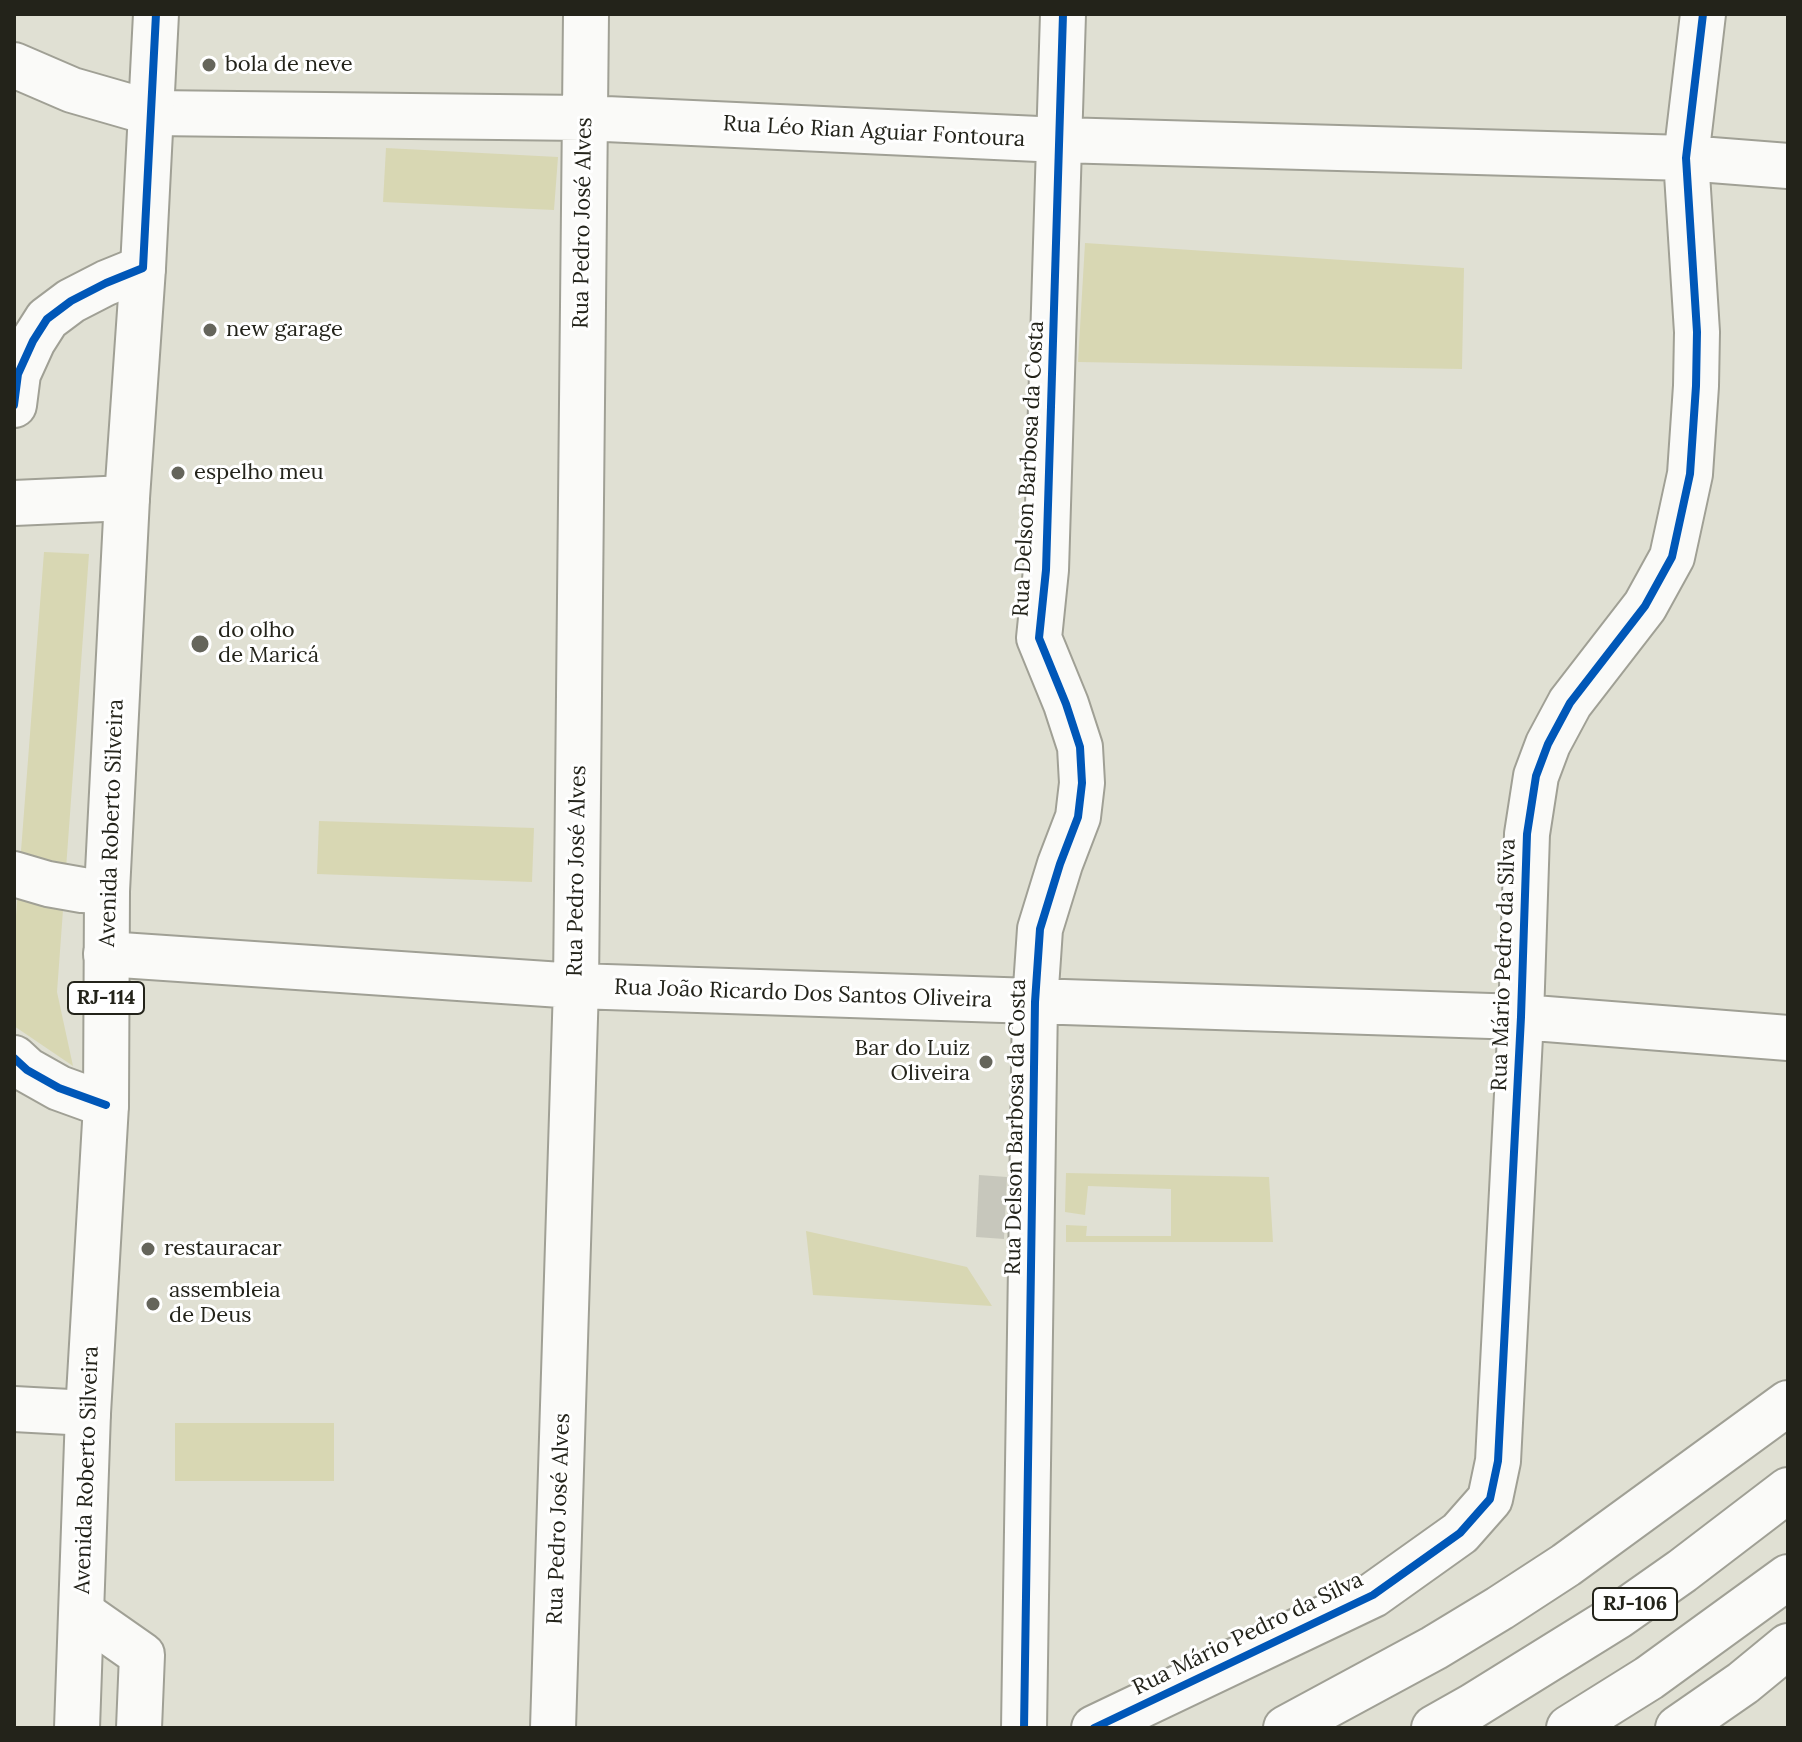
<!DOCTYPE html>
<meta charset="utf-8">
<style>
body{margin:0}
#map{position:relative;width:1802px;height:1742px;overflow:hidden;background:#e0e0d3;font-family:Lora,serif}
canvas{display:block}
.frame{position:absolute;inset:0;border:16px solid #23231a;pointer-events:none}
</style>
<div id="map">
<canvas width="1802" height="1742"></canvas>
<div class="frame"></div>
</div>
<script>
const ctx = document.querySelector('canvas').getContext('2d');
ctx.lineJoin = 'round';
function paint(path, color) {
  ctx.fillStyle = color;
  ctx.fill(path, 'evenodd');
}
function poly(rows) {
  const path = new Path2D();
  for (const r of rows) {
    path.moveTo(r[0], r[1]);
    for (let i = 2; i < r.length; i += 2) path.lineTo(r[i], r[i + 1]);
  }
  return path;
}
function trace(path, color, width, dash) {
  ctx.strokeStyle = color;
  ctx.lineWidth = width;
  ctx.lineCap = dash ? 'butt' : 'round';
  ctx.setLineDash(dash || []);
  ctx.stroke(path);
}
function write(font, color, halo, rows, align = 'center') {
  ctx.font = font + ' Lora,serif';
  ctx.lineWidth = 6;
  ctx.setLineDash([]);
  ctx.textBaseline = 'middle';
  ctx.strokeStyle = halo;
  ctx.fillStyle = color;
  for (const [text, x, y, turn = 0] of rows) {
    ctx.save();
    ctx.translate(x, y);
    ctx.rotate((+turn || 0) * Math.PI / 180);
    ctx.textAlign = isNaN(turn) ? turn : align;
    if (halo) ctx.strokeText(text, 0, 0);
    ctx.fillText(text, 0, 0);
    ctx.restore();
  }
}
const green = poly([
 [386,148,558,157,554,210,383,202],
 [1085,243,1464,268,1462,369,1078,362],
 [44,552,89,554,57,992,73,1066,14,1026,14,942],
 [319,821,534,828,532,882,317,874],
 [1066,1173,1269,1177,1273,1242,1066,1242,1066,1225,1087,1226,1086,1236,1171,1236,1171,1189,1088,1186,1085,1215,1065,1212],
 [806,1231,967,1267,992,1306,813,1295],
 [175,1423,334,1423,334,1481,175,1481]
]);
const building = poly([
 [979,1175,1007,1177,1004,1239,976,1237]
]);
const minor = poly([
 [14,65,72,90,152,113,584,118,1060,140,1686,158,1788,166],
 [14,405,18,374,33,341,47,319,71,301,106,283,143,268],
 [14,503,127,498],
 [14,874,48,884,82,890,107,891],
 [106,954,576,986,1521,1017,1788,1038],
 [14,1058,27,1070,59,1088,106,1105],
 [14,1409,88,1413],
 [82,1613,142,1655,139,1728],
 [553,1728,576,986,586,14],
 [1024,1728,1035,1002,1040,929,1060,864,1078,817,1082,783,1080,747,1066,704,1039,638,1046,570,1063,14],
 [1094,1728,1373,1595,1460,1533,1490,1499,1498,1461,1521,1017,1527,834,1536,776,1548,744,1570,703,1645,606,1672,557,1690,474,1696,386,1697,332,1686,158,1703,14]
]);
const major = poly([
 [77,1728,88,1413,106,1105,107,891,127,498,143,268,156,14]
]);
const highway = poly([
 [1286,1728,1434,1648,1500,1608,1566,1565,1788,1403],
 [1434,1728,1473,1706,1618,1616,1682,1571,1788,1490],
 [1569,1728,1649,1678,1788,1577],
 [1678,1728,1743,1683,1788,1646]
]);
const cycleway = poly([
 [14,405,18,374,33,341,47,319,71,301,106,283,143,268,156,14],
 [14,1058,27,1070,59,1088,106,1105],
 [1024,1728,1035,1002,1040,929,1060,864,1078,817,1082,783,1080,747,1066,704,1039,638,1046,570,1063,14],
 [1094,1728,1373,1595,1460,1533,1490,1499,1498,1461,1521,1017,1527,834,1536,776,1548,744,1570,703,1645,606,1672,557,1690,474,1696,386,1697,332,1686,158,1703,14]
]);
const markers = [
 [209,65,8,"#65655b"],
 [210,330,8,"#65655b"],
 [178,473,8,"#65655b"],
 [200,644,10,"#65655b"],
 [986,1062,8,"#65655b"],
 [148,1249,8,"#65655b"],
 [153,1304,8,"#65655b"]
];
const shields = [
 [106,998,76],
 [1635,1604,84]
];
const shieldNames = [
 ["RJ-114",106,998],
 ["RJ-106",1635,1604]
];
const poiNames = [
 ["bola de neve",225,65],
 ["new garage",226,330],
 ["espelho meu",194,473],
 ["do olho",218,631],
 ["de Maricá",218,656],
 ["Bar do Luiz",970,1049,"right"],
 ["Oliveira",970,1074,"right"],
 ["restauracar",164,1249],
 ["assembleia",169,1291],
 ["de Deus",169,1316]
];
const streetNames = [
 ["Rua Léo Rian Aguiar Fontoura",874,132,3],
 ["Rua Pedro José Alves",583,223,-89],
 ["Rua Delson Barbosa da Costa",1029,469,-87],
 ["Avenida Roberto Silveira",112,823,-88],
 ["Rua Pedro José Alves",577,871,-89],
 ["Rua Mário Pedro da Silva",1504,965,-88],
 ["Rua João Ricardo Dos Santos Oliveira",803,994,2],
 ["Rua Delson Barbosa da Costa",1016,1127,-89],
 ["Avenida Roberto Silveira",87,1470,-88],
 ["Rua Pedro José Alves",559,1519,-88],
 ["Rua Mário Pedro da Silva",1248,1634,-26]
];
paint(green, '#d8d7b3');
paint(building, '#c7c7bc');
trace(minor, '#a0a095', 48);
trace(major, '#a0a095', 48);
trace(highway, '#a0a095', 48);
trace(minor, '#fafaf8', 44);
trace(major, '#fafaf8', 44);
trace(highway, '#fafaf8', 44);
trace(cycleway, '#0057b8', 8);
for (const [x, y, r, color] of markers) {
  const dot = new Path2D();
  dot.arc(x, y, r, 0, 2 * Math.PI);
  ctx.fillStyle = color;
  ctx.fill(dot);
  trace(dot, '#fff', 3);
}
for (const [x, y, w] of shields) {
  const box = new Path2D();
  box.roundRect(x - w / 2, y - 16, w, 32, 6);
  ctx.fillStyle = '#fff';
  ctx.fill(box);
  trace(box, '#23231a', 2);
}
write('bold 20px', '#23231a', null, shieldNames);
write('22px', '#23231a', '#fff', poiNames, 'left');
write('22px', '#23231a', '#fff', streetNames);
</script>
